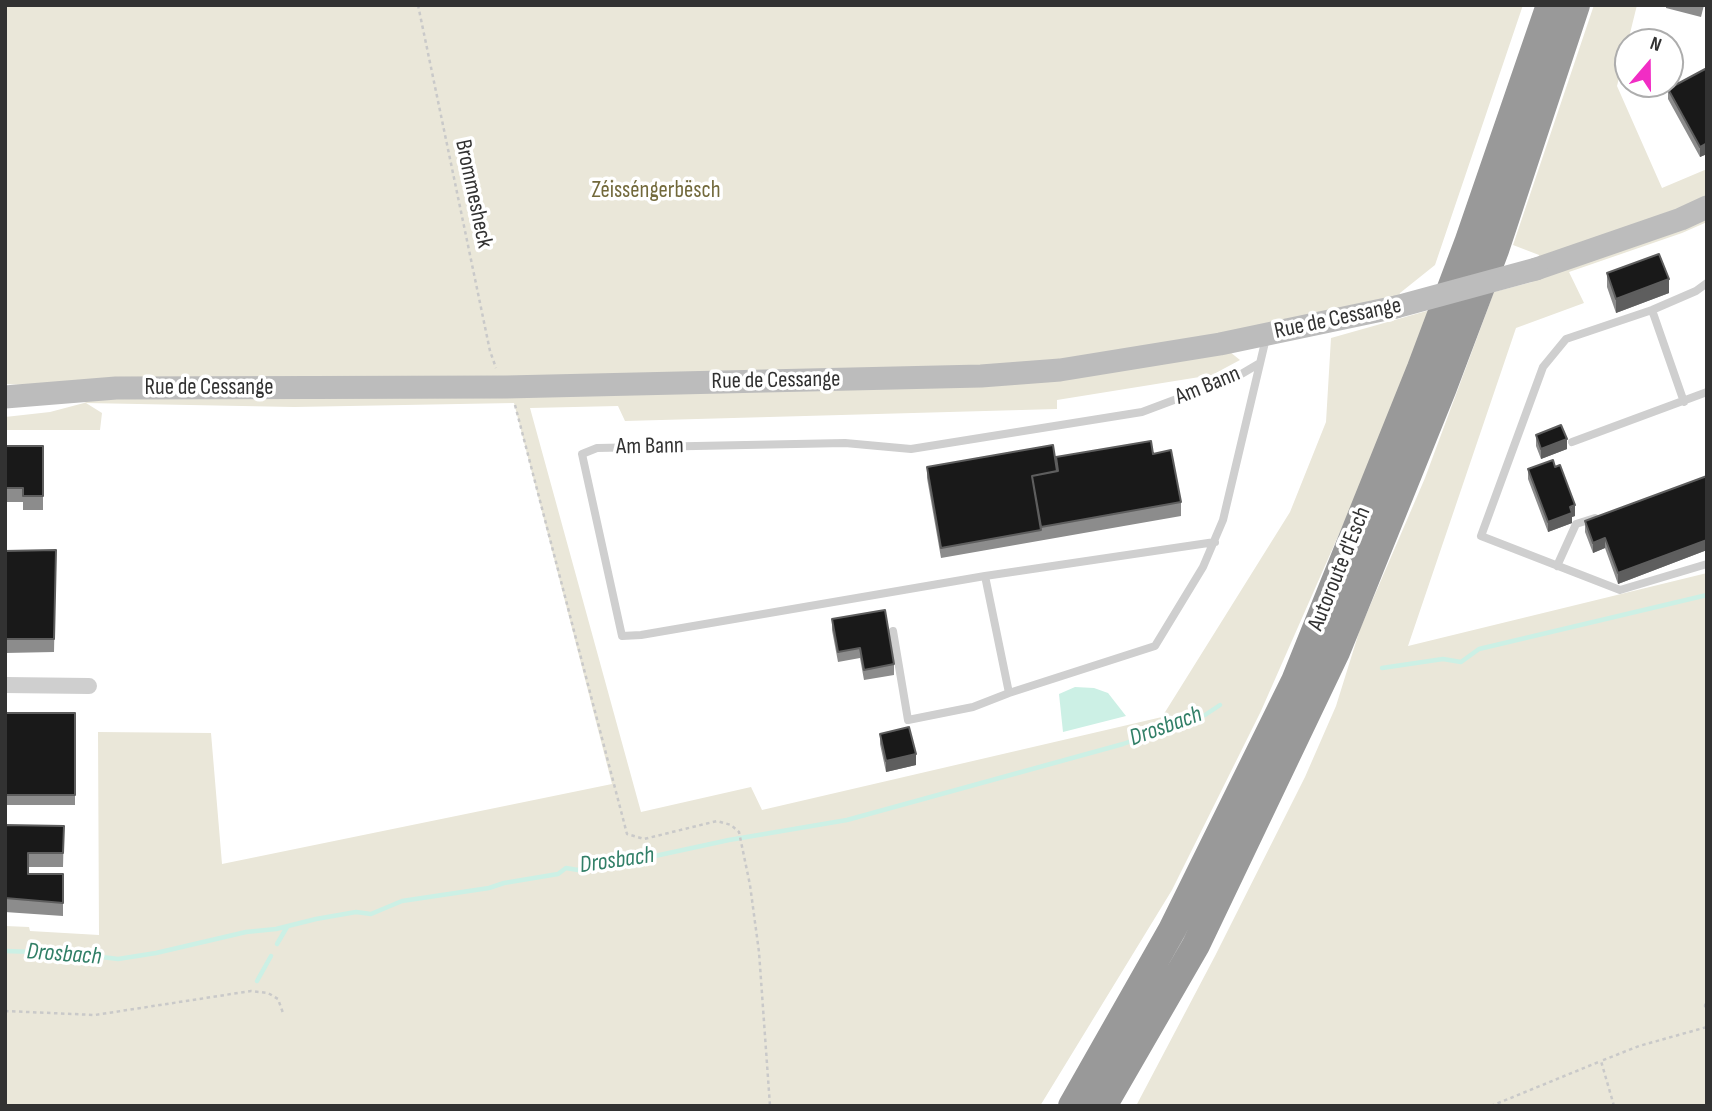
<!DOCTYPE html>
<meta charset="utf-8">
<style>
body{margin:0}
#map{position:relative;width:1712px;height:1111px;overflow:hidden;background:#fff;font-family:"Sofia Sans Condensed",sans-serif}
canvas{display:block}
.frame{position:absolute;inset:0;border:7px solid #323232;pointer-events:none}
.north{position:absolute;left:1614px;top:28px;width:70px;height:70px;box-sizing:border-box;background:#fff;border:2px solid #adadad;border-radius:50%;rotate:20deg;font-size:19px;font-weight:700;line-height:28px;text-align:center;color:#323232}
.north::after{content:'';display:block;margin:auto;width:24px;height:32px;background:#f12dc4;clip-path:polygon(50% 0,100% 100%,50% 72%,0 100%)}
</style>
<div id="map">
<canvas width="1712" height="1111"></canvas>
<div class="frame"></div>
<div class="north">N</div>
</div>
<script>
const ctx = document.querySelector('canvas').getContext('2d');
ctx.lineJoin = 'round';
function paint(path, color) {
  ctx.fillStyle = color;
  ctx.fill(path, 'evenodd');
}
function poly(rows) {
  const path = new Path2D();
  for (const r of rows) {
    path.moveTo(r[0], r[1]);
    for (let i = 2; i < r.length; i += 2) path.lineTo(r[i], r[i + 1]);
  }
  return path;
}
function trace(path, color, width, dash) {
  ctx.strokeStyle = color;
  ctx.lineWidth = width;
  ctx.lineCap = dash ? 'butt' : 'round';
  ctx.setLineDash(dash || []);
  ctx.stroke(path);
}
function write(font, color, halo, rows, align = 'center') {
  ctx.font = font + ' "Sofia Sans Condensed",sans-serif';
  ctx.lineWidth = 7;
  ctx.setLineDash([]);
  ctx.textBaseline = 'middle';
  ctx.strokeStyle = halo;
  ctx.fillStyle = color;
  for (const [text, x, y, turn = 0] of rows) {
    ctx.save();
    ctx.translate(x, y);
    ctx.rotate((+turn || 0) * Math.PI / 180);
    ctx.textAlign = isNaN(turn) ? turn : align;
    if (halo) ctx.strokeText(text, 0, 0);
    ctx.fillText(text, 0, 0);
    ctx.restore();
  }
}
const green = poly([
 [5,5,1523,5,1435,265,1400,293,1396,307,1220,344,1240,360,1212,375,1057,400,1057,409,625,421,618,406,530,408,641,812,751,787,762,810,1162,717,1290,512,1326,422,1331,338,1430,310,1365,475,1261,711,1172,890,1040,1106,5,1106,5,926,29,927,30,931,99,935,98,732,211,733,222,864,612,784,514,403,294,407,86,403,102,413,100,430,5,430,5,417,50,412,84,403,115,389,5,384],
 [1594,5,1637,5,1617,86,1662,188,1707,169,1707,222,1682,233,1569,272,1584,303,1516,328,1408,646,1707,573,1707,1106,1136,1106,1215,956,1305,777,1336,706,1360,629,1425,478,1494,292,1532,282,1539,255,1513,245]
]);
const water = poly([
 [1075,687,1094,688,1108,693,1126,716,1063,732,1059,694]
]);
const stream = poly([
 [1382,668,1443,659,1461,662,1479,649,1707,595],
 [277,944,287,927],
 [5,951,35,952,51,956,77,954,118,959,156,953,246,932,276,929,316,919,356,912,371,914,402,901,489,888,504,883,558,874,566,868,578,870,588,867,618,865,626,858,634,856,641,859,729,840,847,820,1123,744,1205,715,1220,705],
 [257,981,271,956]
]);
const path = poly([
 [418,5,490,351,496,368],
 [515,405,627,834,644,839,717,821,731,825,739,832,750,885,759,952,770,1106],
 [1707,997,1705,1006,1707,1014],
 [5,1011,95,1015,251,991,268,993,278,999,283,1013],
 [1491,1106,1601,1061],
 [1614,1106,1601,1061,1639,1046,1707,1027]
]);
const lane = poly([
 [1707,283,1696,291,1652,310,1566,339,1543,367,1481,536,1620,590,1707,564],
 [1652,310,1684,402],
 [1260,363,1238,376,1142,412,911,449,845,443,597,448,582,454,622,636,641,635,985,576,1009,693,1155,646,1203,567,1223,520,1266,338],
 [1572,442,1707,392],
 [1557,566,1576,524,1595,518],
 [985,576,1215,542],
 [893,631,908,720,973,707,1009,693]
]);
const street = poly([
 [5,685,89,686]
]);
const secondary = poly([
 [1536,269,1681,219,1707,207],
 [5,397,116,388,506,387,981,376,1060,370,1220,344,1396,307]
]);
const highway = poly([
 [1072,1106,1172,930,1295,681,1421,368,1468,243,1550,5],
 [1103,1106,1196,945,1336,652,1442,390,1495,250,1576,5]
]);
const secondaryBridge = poly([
 [1396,307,1536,269]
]);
const wall = poly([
 [1666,5,1704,5,1701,17,1666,8],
 [1707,68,1707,154,1700,157,1668,99,1668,89],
 [1607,273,1669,293,1616,313,1607,287],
 [1536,435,1567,449,1541,459,1536,446],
 [5,446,43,446,43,510,23,510,23,502,5,502],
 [1153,454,1181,502,1181,516,941,558,927,478,927,467,1056,461],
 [1528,469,1575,516,1572,517,1572,523,1548,532,1528,479],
 [1707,476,1707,550,1618,584,1605,548,1593,553,1585,532,1585,521],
 [56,550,54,652,5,653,5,551],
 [832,619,894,664,894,675,864,680,860,658,838,662,832,630],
 [5,713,75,713,75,805,5,805],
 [880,734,916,765,886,772,880,744],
 [5,825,64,826,63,867,28,867,28,874,63,874,63,916,5,912]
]);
const shadedWall = poly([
 [1707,143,1707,154,1700,157,1700,147],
 [1669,279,1669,293,1616,313,1616,299],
 [1567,439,1567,449,1541,459,1541,449],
 [1575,505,1575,516,1572,517,1572,523,1548,532,1548,522],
 [1605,538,1605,548,1593,553,1593,543],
 [1707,540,1707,550,1618,584,1618,573],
 [916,754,916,765,886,772,886,761]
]);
const building = poly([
 [1707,68,1707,143,1700,147,1668,89,1707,68],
 [1659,254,1669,279,1616,299,1607,273,1659,254],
 [1561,425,1567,439,1541,449,1536,435,1561,425],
 [1151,441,1153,454,1171,450,1181,502,1041,527,1032,476,1058,471,1056,457,1151,441],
 [1053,445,1057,471,1032,476,1041,530,941,548,927,467,1053,445],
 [5,446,43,446,43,496,23,496,23,488,5,488,5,446],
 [1553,460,1555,467,1560,465,1575,505,1570,507,1572,513,1548,522,1528,469,1553,460],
 [1707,476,1707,540,1618,573,1605,538,1593,543,1585,521,1707,476],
 [56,550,54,639,5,639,5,551,56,550],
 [885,610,894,664,864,670,860,648,838,652,832,619,885,610],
 [5,713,75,713,75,795,5,795,5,713],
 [909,727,916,754,886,761,880,734,909,727],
 [5,825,64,826,63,853,28,853,28,874,63,874,63,903,5,898,5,825]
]);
const parkNames = [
 ["Zéisséngerbësch",656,191]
];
const streetNames = [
 ["Brommesheck",473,194,78],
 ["Rue de Cessange",1338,319,-12],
 ["Rue de Cessange",776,381,-1],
 ["Am Bann",1208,386,-22],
 ["Rue de Cessange",209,388],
 ["Am Bann",650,447,-1],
 ["Autoroute d'Esch",1340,569,-68]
];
const waterNames = [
 ["Drosbach",1166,727,-20],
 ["Drosbach",617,861,-8],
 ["Drosbach",64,955,4]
];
paint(green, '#eae7d9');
paint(water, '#ccf0e5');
trace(stream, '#ccf0e5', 4.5);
trace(path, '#c9c9c9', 2.5, [3.5, 3.5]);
trace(lane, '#cfcfcf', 8);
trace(street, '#cfcfcf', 16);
trace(secondary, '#bcbcbc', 23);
trace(highway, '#999', 28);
trace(secondaryBridge, '#bcbcbc', 23);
paint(wall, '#8c8c8c');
paint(shadedWall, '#5e5e5e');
paint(building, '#191919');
trace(building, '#5e5e5e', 2);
write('23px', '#72693b', '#fff', parkNames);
write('23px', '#323232', '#fff', streetNames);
write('italic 24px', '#317f67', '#fff', waterNames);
</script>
